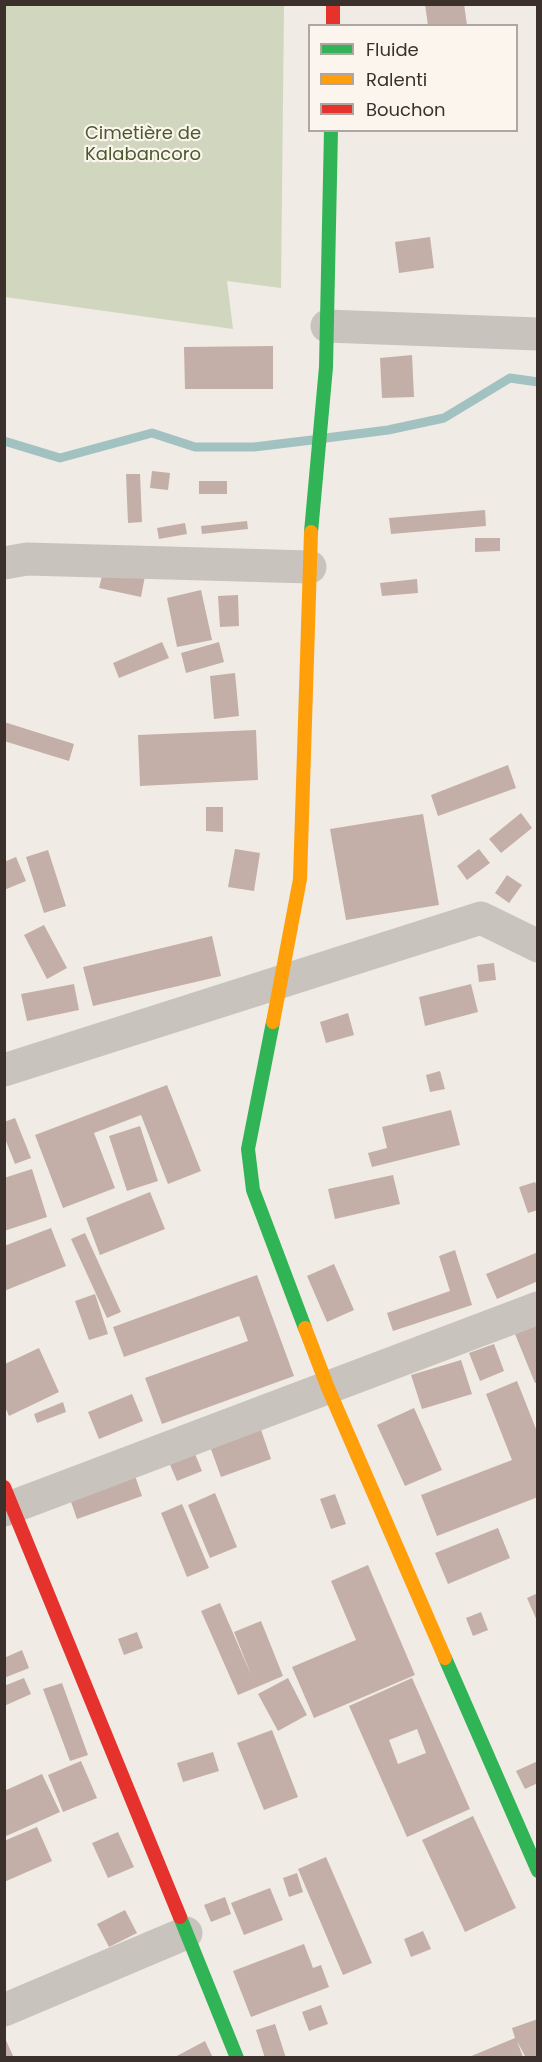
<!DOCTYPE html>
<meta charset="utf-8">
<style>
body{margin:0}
#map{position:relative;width:542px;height:2062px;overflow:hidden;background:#f0ebe5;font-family:Poppins,sans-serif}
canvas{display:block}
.frame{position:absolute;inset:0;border:6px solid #3b302b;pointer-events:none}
.legend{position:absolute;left:308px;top:24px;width:210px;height:108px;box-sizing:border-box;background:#fbf5ee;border:2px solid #aea6a0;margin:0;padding:8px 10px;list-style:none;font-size:18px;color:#3b302b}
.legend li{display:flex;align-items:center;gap:12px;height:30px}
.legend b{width:30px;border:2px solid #aea6a0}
</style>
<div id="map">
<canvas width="542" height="2062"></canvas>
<div class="frame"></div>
<ul class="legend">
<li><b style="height:8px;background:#30b455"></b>Fluide</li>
<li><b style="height:8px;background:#ff9f0a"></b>Ralenti</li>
<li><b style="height:8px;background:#e5322d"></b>Bouchon</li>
</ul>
</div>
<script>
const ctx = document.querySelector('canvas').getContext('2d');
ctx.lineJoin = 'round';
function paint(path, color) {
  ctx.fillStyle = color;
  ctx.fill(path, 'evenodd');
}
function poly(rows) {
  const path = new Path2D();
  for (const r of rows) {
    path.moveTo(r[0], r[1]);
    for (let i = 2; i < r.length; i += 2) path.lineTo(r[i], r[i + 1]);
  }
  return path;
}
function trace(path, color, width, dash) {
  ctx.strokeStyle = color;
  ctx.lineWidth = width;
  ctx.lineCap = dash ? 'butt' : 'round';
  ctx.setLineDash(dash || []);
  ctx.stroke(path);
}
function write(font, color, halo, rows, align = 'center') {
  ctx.font = font + ' Poppins,sans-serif';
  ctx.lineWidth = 4.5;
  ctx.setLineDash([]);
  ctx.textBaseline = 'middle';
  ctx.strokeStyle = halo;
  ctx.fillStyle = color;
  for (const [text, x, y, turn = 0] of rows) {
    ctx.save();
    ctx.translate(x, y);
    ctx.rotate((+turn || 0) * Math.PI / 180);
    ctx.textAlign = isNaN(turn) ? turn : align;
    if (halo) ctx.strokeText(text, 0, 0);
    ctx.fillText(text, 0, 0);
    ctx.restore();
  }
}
const green = poly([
 [5,4,284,5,281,288,227,281,233,329,5,297]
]);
const stream = poly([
 [326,438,388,430,444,418,510,378,538,382],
 [4,441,60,458,152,433,195,447,254,447,312,440]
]);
const building = poly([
 [425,4,464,4,467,25,428,26],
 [430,237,434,268,399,273,395,242],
 [273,346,273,389,185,389,184,347],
 [412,355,414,397,382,398,380,358],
 [152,471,170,473,168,490,150,488],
 [126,474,140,474,142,522,128,523],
 [199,481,227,481,227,494,199,494],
 [485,510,486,526,391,534,389,518],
 [247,521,248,529,202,534,201,526],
 [185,523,187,534,159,539,157,528],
 [475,538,500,538,500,551,475,552],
 [104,568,145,576,141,597,99,588],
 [417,579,418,593,382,596,380,583],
 [201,590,212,640,177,647,167,598],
 [238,595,239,626,220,627,218,596],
 [162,642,169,658,119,678,113,663],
 [219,642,224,662,186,673,181,653],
 [235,673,239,716,214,719,210,676],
 [4,722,74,744,69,761,4,741],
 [256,730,258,780,140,786,138,735],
 [508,765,516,788,438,816,431,795],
 [206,807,223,807,223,832,206,831],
 [521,813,532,828,501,853,489,839],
 [423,814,439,905,346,920,330,829],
 [235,849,260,853,254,891,228,887],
 [479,849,490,863,467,880,457,866],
 [48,850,66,906,44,913,26,857],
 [16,857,26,881,4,890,4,862],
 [507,875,522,885,509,903,495,893],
 [44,925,67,968,47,979,24,935],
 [212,936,221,976,93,1006,83,967],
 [494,963,496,980,479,982,477,965],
 [74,984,79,1010,27,1021,21,994],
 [471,984,478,1012,425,1026,419,997],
 [348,1013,354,1035,326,1043,320,1022],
 [440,1071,445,1089,430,1092,426,1075],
 [167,1085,201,1171,168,1184,141,1115,94,1133,115,1188,63,1208,35,1135],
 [451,1110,460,1145,372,1167,368,1153,387,1148,382,1127],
 [15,1118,31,1158,15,1164,4,1136,4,1122],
 [140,1126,158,1181,127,1191,109,1136],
 [32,1169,47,1217,4,1231,4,1178],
 [393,1175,400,1204,335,1219,328,1189],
 [535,1182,538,1188,538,1210,528,1213,519,1187],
 [150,1192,165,1229,100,1255,86,1218],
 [51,1228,66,1266,4,1291,4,1246],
 [85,1233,121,1312,107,1318,71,1239],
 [455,1250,472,1305,393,1331,387,1313,450,1291,439,1256],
 [538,1252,538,1281,497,1299,486,1274],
 [334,1264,354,1310,327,1322,307,1276],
 [257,1275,294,1376,162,1424,145,1378,248,1341,239,1316,124,1357,113,1327],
 [95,1294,108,1334,89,1340,75,1301],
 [538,1325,538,1382,535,1383,515,1334],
 [494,1344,504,1371,480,1381,469,1353],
 [39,1348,59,1392,9,1416,5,1407,5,1364],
 [461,1360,472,1394,422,1409,411,1375],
 [517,1381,538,1434,538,1497,437,1536,421,1495,512,1460,486,1394],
 [132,1394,143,1421,99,1439,88,1412],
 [63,1402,66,1412,37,1423,34,1414],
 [414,1408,442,1470,405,1486,377,1425],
 [258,1421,271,1459,221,1477,207,1438],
 [193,1449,202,1471,177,1481,168,1460],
 [133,1470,142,1496,77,1519,68,1493],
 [215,1493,237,1547,210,1558,188,1505],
 [335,1494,346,1524,331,1529,320,1499],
 [182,1504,209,1568,187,1577,161,1513],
 [498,1528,510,1558,448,1584,435,1553],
 [368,1565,415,1675,314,1718,292,1667,356,1640,331,1581],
 [538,1593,538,1623,527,1598],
 [220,1603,252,1677,234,1632,261,1621,283,1676,238,1695,201,1611],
 [481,1612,488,1630,473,1636,466,1618],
 [137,1632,143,1648,124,1655,118,1639],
 [22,1650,29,1668,4,1678,4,1658],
 [24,1678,31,1694,4,1706,4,1686],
 [288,1678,307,1715,278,1731,258,1694],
 [412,1678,470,1809,407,1837,349,1706],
 [417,1729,426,1753,398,1764,389,1740],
 [62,1683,88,1755,70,1761,43,1689],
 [272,1730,298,1797,264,1810,237,1743],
 [213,1752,219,1771,183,1782,177,1763],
 [81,1761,97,1798,63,1812,48,1775],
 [538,1761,538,1783,525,1789,516,1771],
 [42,1774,60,1812,4,1837,4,1791],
 [473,1816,516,1908,465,1932,422,1840],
 [37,1827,52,1861,4,1882,4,1841],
 [118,1832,134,1867,108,1878,92,1843],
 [326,1857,372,1963,343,1975,298,1869],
 [297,1873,303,1892,289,1897,283,1878],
 [270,1888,283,1920,244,1935,231,1903],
 [225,1897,231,1914,211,1922,204,1905],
 [125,1910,137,1933,109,1947,97,1924],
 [423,1931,431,1949,411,1957,404,1939],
 [304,1944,313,1968,321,1965,329,1987,251,2017,233,1971],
 [321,2005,328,2024,309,2031,302,2012],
 [538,2019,538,2058,526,2058,517,2041,523,2057,469,2057,515,2038,512,2028],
 [275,2024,286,2058,265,2058,256,2030],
 [4,2036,14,2058,4,2058],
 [205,2041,213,2058,173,2058]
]);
const street = poly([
 [327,326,538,334],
 [4,563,27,559,310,567],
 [4,1070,481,918,538,946],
 [4,1510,538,1308],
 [4,2010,186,1933]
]);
const fast = poly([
 [311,532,326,367,331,130],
 [273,1022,248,1149,253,1190,305,1328],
 [445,1658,538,1871],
 [180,1917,237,2058]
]);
const slow = poly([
 [273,1022,300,879,311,532],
 [305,1328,328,1388,445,1658]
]);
const jam = poly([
 [333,4,333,26],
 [4,1487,180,1917]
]);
const parkNames = [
 ["Cimetière de",143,134],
 ["Kalabancoro",143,155]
];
paint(green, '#d1d6bf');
trace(stream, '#a1c2c1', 9);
paint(building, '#c3afa7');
trace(street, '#c9c3be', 33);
trace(fast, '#30b455', 14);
trace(slow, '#ff9f0a', 14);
trace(jam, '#e5322d', 14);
write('18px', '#4a5a2e', '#fbf5ee', parkNames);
</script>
